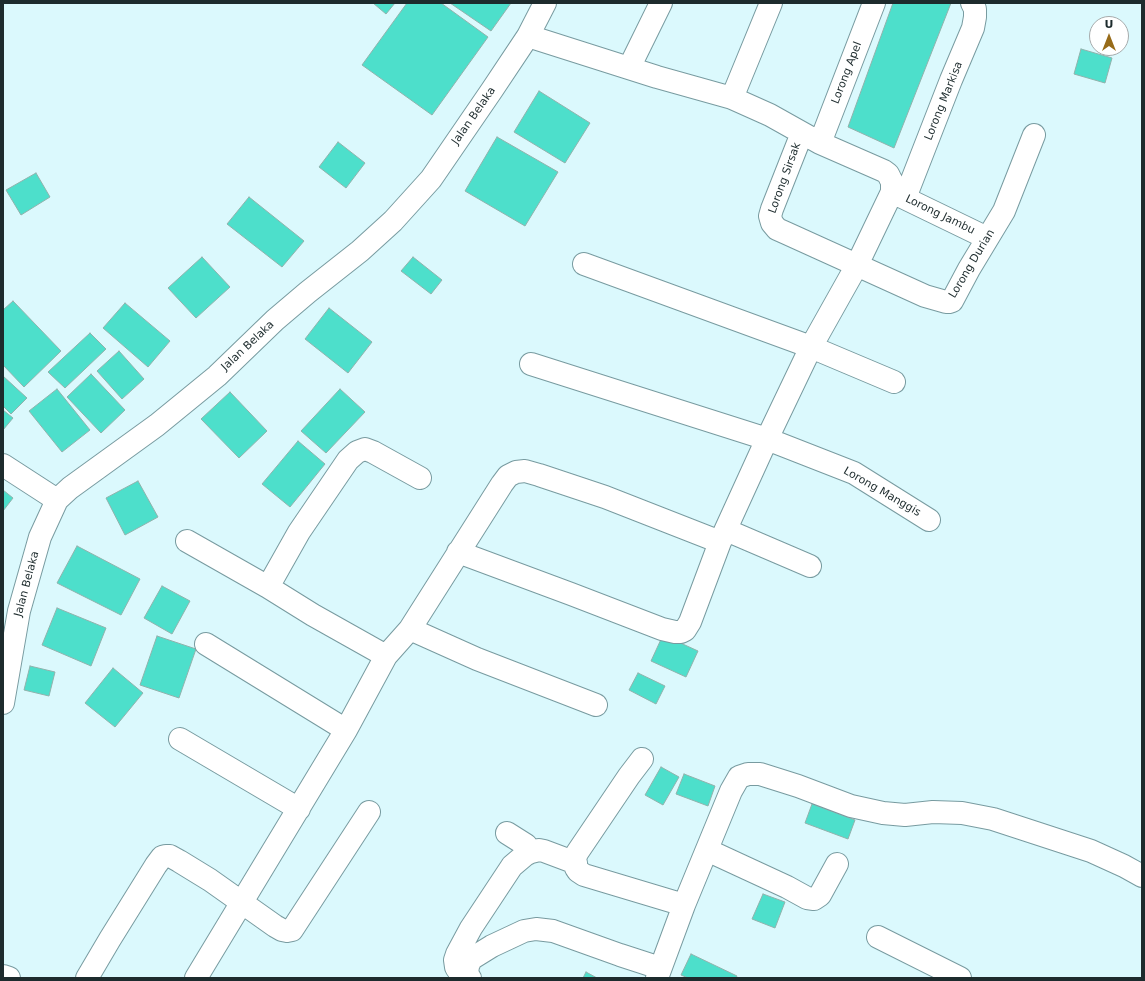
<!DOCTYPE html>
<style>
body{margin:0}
#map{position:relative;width:1145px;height:981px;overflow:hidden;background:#dbf9fd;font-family:"DejaVu Sans",sans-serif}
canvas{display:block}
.frame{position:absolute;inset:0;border:4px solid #1d2b2d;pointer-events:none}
.north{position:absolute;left:1089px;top:16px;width:40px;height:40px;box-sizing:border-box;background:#fff;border:1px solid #a5aaab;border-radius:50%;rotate:0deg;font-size:11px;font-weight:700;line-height:16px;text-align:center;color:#1d2b2d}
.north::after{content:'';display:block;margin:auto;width:14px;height:18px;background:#976b19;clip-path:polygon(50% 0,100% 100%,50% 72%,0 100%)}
</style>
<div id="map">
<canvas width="1145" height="981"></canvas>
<div class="frame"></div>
<div class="north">U</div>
</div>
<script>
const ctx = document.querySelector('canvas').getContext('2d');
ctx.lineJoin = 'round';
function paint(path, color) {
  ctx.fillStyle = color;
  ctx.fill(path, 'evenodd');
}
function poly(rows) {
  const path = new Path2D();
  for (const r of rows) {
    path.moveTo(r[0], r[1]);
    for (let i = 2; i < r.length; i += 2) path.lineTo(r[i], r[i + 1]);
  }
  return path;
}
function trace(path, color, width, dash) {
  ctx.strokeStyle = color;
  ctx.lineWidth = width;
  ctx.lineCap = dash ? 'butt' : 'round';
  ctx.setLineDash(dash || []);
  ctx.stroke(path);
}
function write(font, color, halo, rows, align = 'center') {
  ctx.font = font + ' "DejaVu Sans",sans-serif';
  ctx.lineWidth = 3.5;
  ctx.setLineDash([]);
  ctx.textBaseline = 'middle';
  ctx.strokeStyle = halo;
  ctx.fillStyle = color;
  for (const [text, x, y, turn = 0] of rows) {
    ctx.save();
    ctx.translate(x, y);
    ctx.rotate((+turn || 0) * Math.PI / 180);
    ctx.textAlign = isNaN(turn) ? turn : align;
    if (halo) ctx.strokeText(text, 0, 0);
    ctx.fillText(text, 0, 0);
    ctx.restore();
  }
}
const building = poly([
 [373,3,395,3,386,14,373,3],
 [407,3,441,3,488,37,432,115,362,65,407,3],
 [450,3,511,3,491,31,450,3],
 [893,3,951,3,894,148,848,127,893,3],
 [1081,49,1112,58,1105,83,1074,74,1081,49],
 [539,91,590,123,565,163,514,132,539,91],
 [497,137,558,172,525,226,465,191,497,137],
 [338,142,365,163,346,188,319,167,338,142],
 [36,173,50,197,21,215,6,190,36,173],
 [249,197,304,241,282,267,227,224,249,197],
 [202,257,230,287,196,318,168,288,202,257],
 [413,257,442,280,431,294,401,271,413,257],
 [13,301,61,351,24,387,3,365,3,310,13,301],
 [125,303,170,341,148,367,103,328,125,303],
 [329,308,372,342,348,373,305,339,329,308],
 [90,333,106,349,65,388,48,372,90,333],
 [119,351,144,379,122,399,97,371,119,351],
 [91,374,125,410,101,433,67,397,91,374],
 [3,376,27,398,11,414,3,406,3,376],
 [57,389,90,430,62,452,29,411,57,389],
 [340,389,365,412,326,453,301,431,340,389],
 [230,392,267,431,239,458,201,419,230,392],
 [3,410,13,418,3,430,3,410],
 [298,441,325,464,290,507,262,484,298,441],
 [138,481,158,517,125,535,106,498,138,481],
 [3,490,13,498,3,511,3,490],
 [77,546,140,579,121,615,57,583,77,546],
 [162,586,190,601,172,634,144,618,162,586],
 [57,608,106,628,91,666,42,645,57,608],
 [663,635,698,651,686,677,651,661,663,635],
 [157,636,196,649,179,698,140,685,157,636],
 [30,666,55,672,49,696,24,690,30,666],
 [113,668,143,693,115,727,85,703,113,668],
 [638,673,665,686,656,704,629,690,638,673],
 [661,767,679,777,663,805,645,795,661,767],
 [684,774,715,786,708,806,676,794,684,774],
 [812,804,855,820,848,839,805,823,812,804],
 [763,894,785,902,775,928,752,919,763,894],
 [691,954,737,976,736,978,688,978,681,975,691,954],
 [586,972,597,978,583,978,586,972]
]);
const minor = poly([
 [629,68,661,3],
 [732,98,771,3],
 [802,133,772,209,770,216,772,223,777,229,786,233,925,296,946,302,949,302,952,301,969,269,1004,211,1034,135],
 [820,143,874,3],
 [892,192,987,238],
 [905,198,951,80,973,28,975,17,975,9,972,3],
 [584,264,811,347,894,382],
 [531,364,767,439,854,473,929,520],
 [3,465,57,500],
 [726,530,810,566],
 [187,541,268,587],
 [458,552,571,594,662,629,675,632,681,632,685,630,690,622,720,542],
 [410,629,477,659,596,705],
 [206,644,346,730],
 [386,656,313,615,268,587,299,532,348,460,357,452,365,449,373,452,420,478],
 [3,703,19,611,40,537,57,500,70,488,157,425,217,376,275,320,308,292,360,251,393,221,431,179,492,90,528,36,545,3],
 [180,739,299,809],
 [642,759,629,776,577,853,575,859,576,868,578,871,584,875,684,905],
 [507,833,526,845,531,852],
 [707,850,787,887,807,898,814,899,820,895,837,864],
 [878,937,960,978],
 [464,973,457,969,456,967,455,960,457,954,471,928,512,866,525,855,531,852,539,850,544,851,576,863],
 [3,976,9,978],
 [87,978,110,939,156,865,162,857,166,856,170,856,179,861,210,880,275,926,282,930,287,931,292,930,369,812],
 [196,978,346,730,386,656,410,629,502,484,508,476,516,472,525,471,539,475,605,497,720,542,767,439,811,347,857,265,892,192,892,182,888,174,884,171,820,143,770,115,732,98,657,77,528,36],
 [470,978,467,974,468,966,471,959,492,946,524,931,536,929,553,931,620,955,660,968],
 [657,978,684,905,731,791,739,777,748,774,760,774,798,786,851,806,883,813,905,815,933,812,962,813,993,819,1091,851,1124,866,1142,876]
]);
const streetNames = [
 ["Lorong Apel",847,73,-69],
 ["Lorong Markisa",944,101,-68],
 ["Jalan Belaka",474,116,-55],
 ["Lorong Sirsak",785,178,-70],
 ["Lorong Jambu",940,215,26],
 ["Lorong Durian",972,264,-59],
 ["Jalan Belaka",248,346,-43],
 ["Lorong Manggis",882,492,30],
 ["Jalan Belaka",27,584,-75]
];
paint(building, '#4ddfcb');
trace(building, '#90b2ac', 1);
trace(minor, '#789ba0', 24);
trace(minor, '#fff', 22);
write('11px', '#1d2b2d', '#fff', streetNames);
</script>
